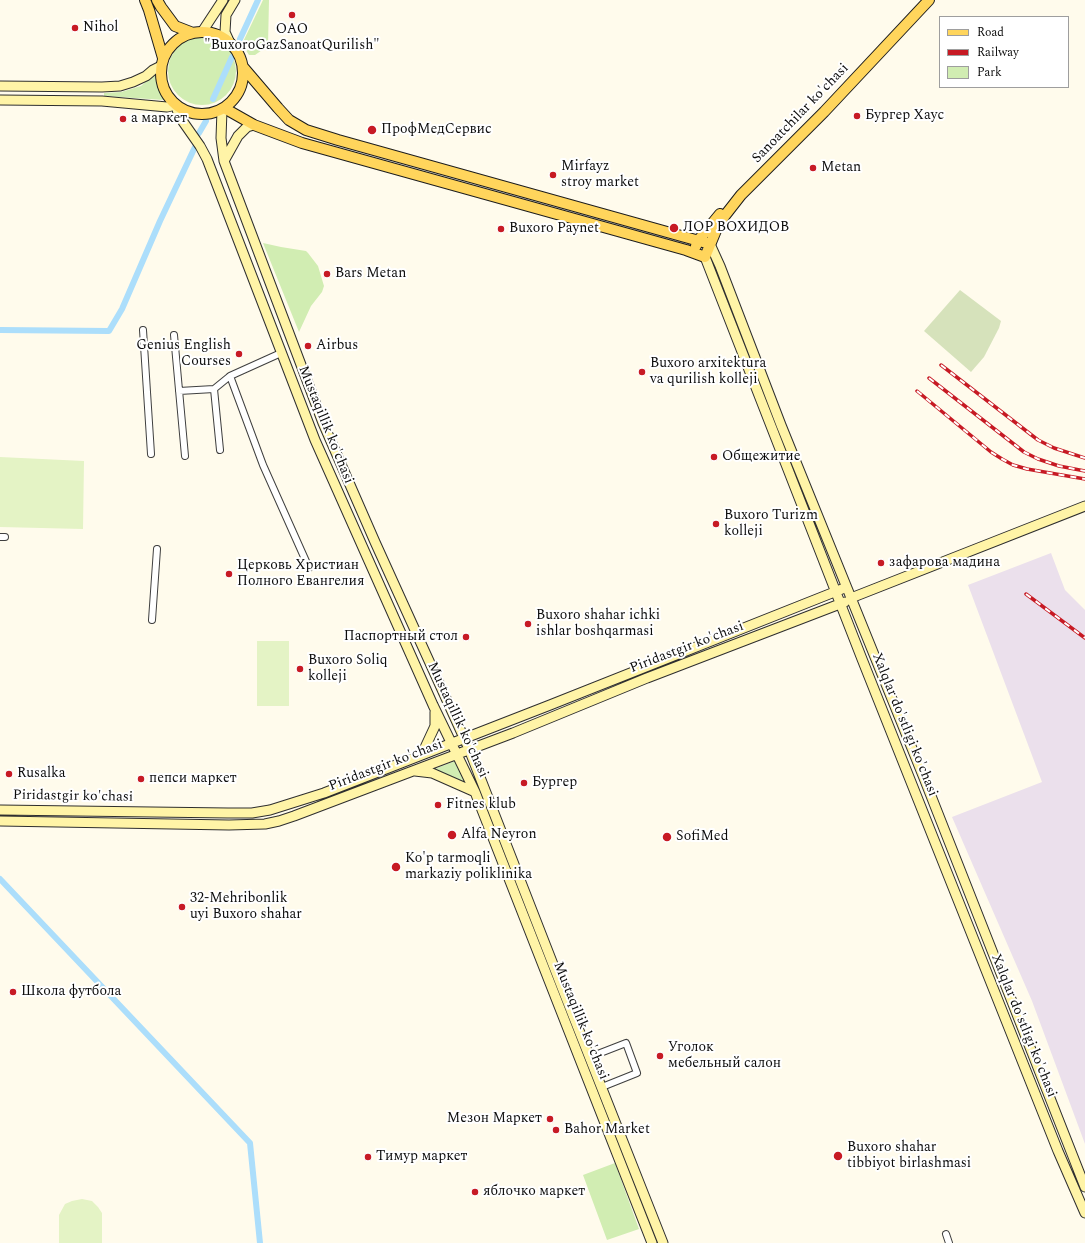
<!DOCTYPE html>
<meta charset="utf-8">
<style>
body{margin:0}
#map{position:relative;width:1085px;height:1243px;overflow:hidden;background:#fffbec;font-family:Spectral,serif}
canvas{display:block}
.legend{position:absolute;left:939px;top:16px;width:130px;height:72px;box-sizing:border-box;background:#fff;border:1px solid #9e9e9e;margin:0;padding:5px 7px;list-style:none;font-size:12px;color:#0c0c0c}
.legend li{display:flex;align-items:center;gap:8px;height:20px}
.legend b{width:20px;border:1px solid #9e9e9e}
</style>
<div id="map">
<canvas width="1085" height="1243"></canvas>
<ul class="legend">
<li><b style="height:5px;background:#ffd55c"></b>Road</li>
<li><b style="height:5px;background:#c71a24"></b>Railway</li>
<li><b style="height:11px;background:#d1edb2"></b>Park</li>
</ul>
</div>
<script>
const ctx = document.querySelector('canvas').getContext('2d');
ctx.lineJoin = 'round';
function paint(path, color) {
  ctx.fillStyle = color;
  ctx.fill(path, 'evenodd');
}
function poly(rows) {
  const path = new Path2D();
  for (const r of rows) {
    if (r.length === 3) {
      path.moveTo(r[0] + r[2], r[1]);
      path.arc(r[0], r[1], r[2], 0, 2 * Math.PI);
      continue;
    }
    path.moveTo(r[0], r[1]);
    for (let i = 2; i < r.length; i += 2) path.lineTo(r[i], r[i + 1]);
  }
  return path;
}
function trace(path, color, width, dash) {
  ctx.strokeStyle = color;
  ctx.lineWidth = width;
  ctx.lineCap = dash ? 'butt' : 'round';
  ctx.setLineDash(dash || []);
  ctx.stroke(path);
}
function write(font, color, halo, rows, align = 'center') {
  ctx.font = font + ' Spectral,serif';
  ctx.lineWidth = 4;
  ctx.setLineDash([]);
  ctx.textBaseline = 'middle';
  ctx.strokeStyle = halo;
  ctx.fillStyle = color;
  for (const [text, x, y, turn = 0] of rows) {
    ctx.save();
    ctx.translate(x, y);
    ctx.rotate((+turn || 0) * Math.PI / 180);
    ctx.textAlign = isNaN(turn) ? turn : align;
    if (halo) ctx.strokeText(text, 0, 0);
    ctx.fillText(text, 0, 0);
    ctx.restore();
  }
}
const industrial = poly([
 [1051,553,1065,590,1085,610,1085,1144,1032,1001,952,817,1042,782,968,585]
]);
const green = poly([
 [263,0,269,0,268,46,255,55,249,55,242,44],
 [202,71,34],
 [156,73,157,83,164,100,104,96,104,93,121,92,141,86],
 [263,243,281,247,306,251,308,253,318,266,324,286,322,292,311,306,299,332],
 [455,761,469,787,432,770],
 [615,1163,639,1229,607,1240,583,1175]
]);
const cemetery = poly([
 [960,290,1001,321,999,328,984,357,971,372,924,331]
]);
const pitch = poly([
 [0,457,84,461,83,529,0,527],
 [257,641,289,641,289,706,257,706],
 [82,1199,92,1201,98,1207,102,1213,102,1243,59,1243,59,1215,65,1204,72,1201]
]);
const canal = poly([
 [240,39,258,0],
 [213,99,232,57],
 [199,133,206,121],
 [0,330,109,331,122,309,160,221,195,147],
 [0,879,250,1143,260,1243]
]);
const street = poly([
 [143,330,151,454],
 [174,335,185,456],
 [281,353,230,376,263,465,309,568],
 [214,389,220,450],
 [179,391,214,389,230,376],
 [0,537,5,537],
 [152,620,157,549],
 [590,1057,626,1043,637,1073,602,1087],
 [946,1234,949,1243]
]);
const secondary = poly([
 [202,32,223,0],
 [230,43,225,32,226,15,235,0],
 [0,86,102,87,120,86,133,82,146,76,153,70,161,66],
 [0,100,102,101,167,107,176,105],
 [176,106,179,116,200,146,207,159,315,440,433,705,475,792,652,1243],
 [222,110,221,138,224,161,323,423,375,542,469,749,563,990,663,1243],
 [224,161,238,136,247,127,254,125],
 [710,244,720,266,781,425,924,778,1085,1187],
 [705,257,862,659,1058,1151,1085,1213],
 [851,598,1085,506],
 [422,754,435,726,435,712],
 [415,771,432,773,475,792],
 [0,810,228,813,252,813,270,810,324,793,550,705,842,589],
 [0,821,229,825,265,824,279,821,294,816,513,733,647,678,845,602]
]);
const primary = poly([
 [145,0,149,10,163,58],
 [157,0,161,7,175,26,193,33],
 [202,73,41],
 [243,67,278,108,289,120,306,130,338,140,710,244],
 [224,108,254,125,302,143,686,250,705,257,717,228,723,218,741,195,824,112,929,0],
 [696,246,697,242,720,214]
]);
const rail = poly([
 [941,365,1038,440,1054,448,1085,458],
 [929,378,1024,452,1038,459,1059,466,1085,471],
 [917,391,991,452,1002,459,1013,465,1027,469,1085,479],
 [1026,594,1085,638]
]);
const markers = [
 [292,15,4,"#c71a24"],
 [75,28,4,"#c71a24"],
 [857,116,4,"#c71a24"],
 [123,119,4,"#c71a24"],
 [372,130,5,"#c71a24"],
 [813,168,4,"#c71a24"],
 [553,175,4,"#c71a24"],
 [674,228,5,"#c71a24"],
 [501,229,4,"#c71a24"],
 [327,274,4,"#c71a24"],
 [308,346,4,"#c71a24"],
 [239,354,4,"#c71a24"],
 [642,372,4,"#c71a24"],
 [714,457,4,"#c71a24"],
 [716,524,4,"#c71a24"],
 [881,563,4,"#c71a24"],
 [229,574,4,"#c71a24"],
 [528,624,4,"#c71a24"],
 [466,637,4,"#c71a24"],
 [300,669,4,"#c71a24"],
 [9,774,4,"#c71a24"],
 [141,779,4,"#c71a24"],
 [524,783,4,"#c71a24"],
 [438,805,4,"#c71a24"],
 [452,835,5,"#c71a24"],
 [667,837,5,"#c71a24"],
 [396,867,5,"#c71a24"],
 [182,907,4,"#c71a24"],
 [13,992,4,"#c71a24"],
 [660,1056,4,"#c71a24"],
 [550,1119,4,"#c71a24"],
 [556,1130,4,"#c71a24"],
 [838,1156,5,"#c71a24"],
 [368,1157,4,"#c71a24"],
 [475,1192,4,"#c71a24"]
];
const poiNames = [
 ["Nihol",83,28],
 ["ОАО",292,30,"center"],
 ["\"BuxoroGazSanoatQurilish\"",292,46,"center"],
 ["Бургер Хаус",865,116],
 ["а маркет",131,119],
 ["ПрофМедСервис",381,130],
 ["Mirfayz",561,167],
 ["stroy market",561,183],
 ["Metan",821,168],
 ["ЛОР ВОХИДОВ",683,228],
 ["Buxoro Paynet",509,229],
 ["Bars Metan",335,274],
 ["Genius English",231,346,"right"],
 ["Courses",231,362,"right"],
 ["Airbus",316,346],
 ["Buxoro arxitektura",650,364],
 ["va qurilish kolleji",650,380],
 ["Общежитие",722,457],
 ["Buxoro Turizm",724,516],
 ["kolleji",724,532],
 ["зафарова мадина",889,563],
 ["Церковь Христиан",237,566],
 ["Полного Евангелия",237,582],
 ["Buxoro shahar ichki",536,616],
 ["ishlar boshqarmasi",536,632],
 ["Паспортный стол",458,637,"right"],
 ["Buxoro Soliq",308,661],
 ["kolleji",308,677],
 ["Rusalka",17,774],
 ["пепси маркет",149,779],
 ["Бургер",532,783],
 ["Fitnes klub",446,805],
 ["Alfa Neyron",461,835],
 ["SofiMed",676,837],
 ["Ko'p tarmoqli",405,859],
 ["markaziy poliklinika",405,875],
 ["32-Mehribonlik",190,899],
 ["uyi Buxoro shahar",190,915],
 ["Школа футбола",21,992],
 ["Уголок",668,1048],
 ["мебельный салон",668,1064],
 ["Мезон Маркет",542,1119,"right"],
 ["Bahor Market",564,1130],
 ["Buxoro shahar",847,1148],
 ["tibbiyot birlashmasi",847,1164],
 ["Тимур маркет",376,1157],
 ["яблочко маркет",483,1192]
];
const streetNames = [
 ["Sanoatchilar ko'chasi",801,114,-46],
 ["Mustaqillik ko'chasi",325,425,68],
 ["Piridastgir ko'chasi",687,648,-21],
 ["Mustaqillik ko'chasi",457,720,65],
 ["Xalqlar do'stligi ko'chasi",904,725,68],
 ["Piridastgir ko'chasi",386,766,-21],
 ["Piridastgir ko'chasi",73,797,1],
 ["Mustaqillik ko'chasi",580,1021,68],
 ["Xalqlar do'stligi ko'chasi",1023,1026,68]
];
paint(industrial, '#ebe0ec');
paint(green, '#d1edb2');
paint(cemetery, '#d6e2bb');
paint(pitch, '#e4f3c5');
trace(canal, '#acdefb', 6);
trace(street, '#3f3f3f', 8);
trace(secondary, '#2e2e2e', 11);
trace(primary, '#1d1d1d', 12);
trace(street, '#fff', 6);
trace(secondary, '#fff4a7', 9);
trace(primary, '#ffd55c', 10);
trace(rail, '#c71a24', 3.5);
trace(rail, '#fff', 2, [6]);
for (const [x, y, r, color] of markers) {
  const dot = new Path2D();
  dot.arc(x, y, r, 0, 2 * Math.PI);
  ctx.fillStyle = color;
  ctx.fill(dot);
  trace(dot, '#fff', 1.5);
}
write('14px', '#0c0c0c', '#fff', poiNames, 'left');
write('14px', '#0c0c0c', '#fff', streetNames);
</script>
